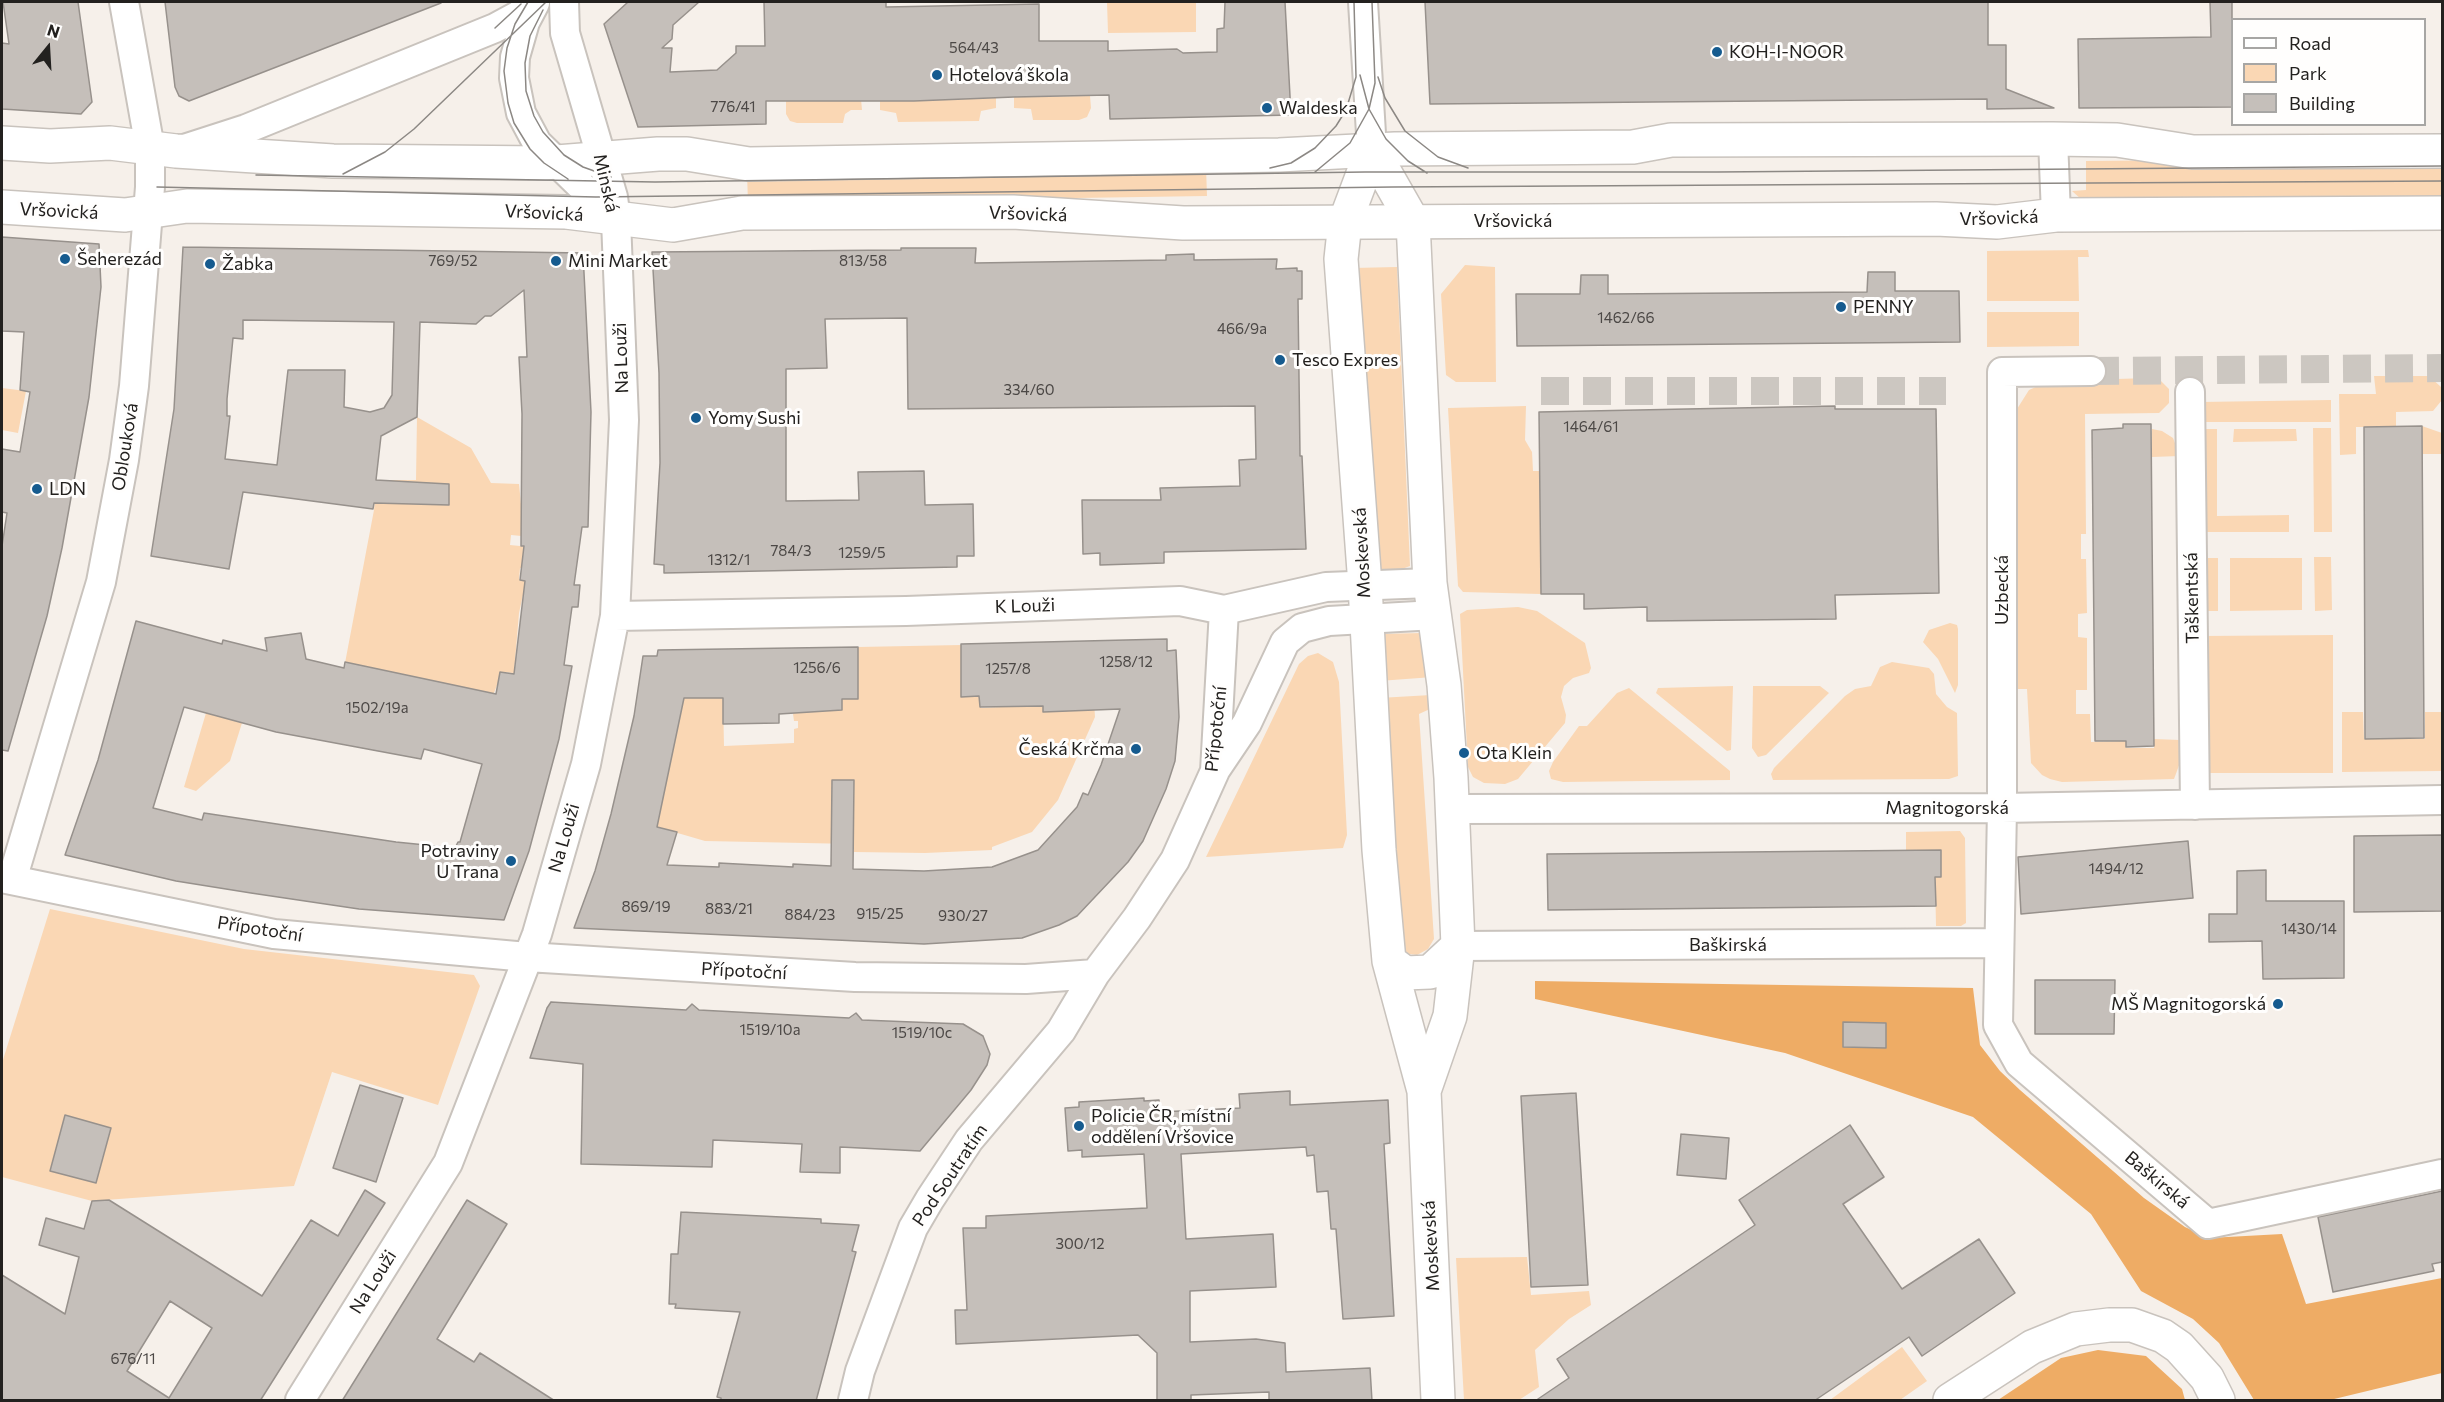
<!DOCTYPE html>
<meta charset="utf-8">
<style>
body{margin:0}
#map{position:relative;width:2444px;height:1402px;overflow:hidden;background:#f6f0ea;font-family:Commissioner,sans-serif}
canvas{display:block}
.frame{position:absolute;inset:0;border:3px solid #23211f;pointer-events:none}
.legend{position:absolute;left:2231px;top:18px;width:195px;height:108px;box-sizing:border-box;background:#fffefd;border:2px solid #a7a6a4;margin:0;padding:8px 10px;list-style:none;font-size:18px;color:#23211f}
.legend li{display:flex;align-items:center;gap:12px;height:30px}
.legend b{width:30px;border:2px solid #a7a6a4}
.north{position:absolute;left:18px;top:18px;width:60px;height:60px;-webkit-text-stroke:4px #fffefd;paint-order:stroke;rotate:18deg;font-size:16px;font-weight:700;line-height:24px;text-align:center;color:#23211f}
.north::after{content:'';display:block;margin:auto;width:21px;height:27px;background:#23211f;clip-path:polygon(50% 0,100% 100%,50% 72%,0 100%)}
</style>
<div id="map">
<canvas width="2444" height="1402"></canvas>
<div class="frame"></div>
<ul class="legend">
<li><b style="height:8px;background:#fff"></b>Road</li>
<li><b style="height:16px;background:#fad7b4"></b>Park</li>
<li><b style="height:16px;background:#c5bfba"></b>Building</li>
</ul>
<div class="north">N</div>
</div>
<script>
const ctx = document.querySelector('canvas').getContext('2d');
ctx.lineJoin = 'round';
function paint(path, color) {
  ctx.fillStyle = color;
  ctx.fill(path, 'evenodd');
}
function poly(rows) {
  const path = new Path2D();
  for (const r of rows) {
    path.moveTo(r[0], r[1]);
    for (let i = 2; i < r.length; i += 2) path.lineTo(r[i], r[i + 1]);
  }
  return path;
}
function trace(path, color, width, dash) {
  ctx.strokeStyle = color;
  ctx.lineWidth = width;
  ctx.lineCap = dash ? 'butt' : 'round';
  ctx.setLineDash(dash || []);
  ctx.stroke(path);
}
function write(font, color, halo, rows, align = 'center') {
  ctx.font = font + ' Commissioner,sans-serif';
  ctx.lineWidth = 6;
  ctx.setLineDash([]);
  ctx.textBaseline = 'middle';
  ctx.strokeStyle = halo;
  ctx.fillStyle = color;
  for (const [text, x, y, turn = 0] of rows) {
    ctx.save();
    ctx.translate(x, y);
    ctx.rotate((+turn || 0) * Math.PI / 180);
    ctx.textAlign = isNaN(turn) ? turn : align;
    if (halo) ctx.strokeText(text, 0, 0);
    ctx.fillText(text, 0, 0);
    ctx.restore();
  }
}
const green = poly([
 [1107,2,1196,2,1196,32,1108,33],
 [1090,96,1091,108,1087,117,1079,120,1033,120,1031,109,1014,108,1014,97],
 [996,98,996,108,981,111,979,121,898,122,896,113,880,110,880,101],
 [861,99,862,110,851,110,845,114,843,123,797,123,790,121,786,114,786,101],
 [2442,158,2442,199,2082,200,2072,191,2086,190,2086,161],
 [1206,167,1207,196,748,203,747,173],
 [2088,250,2089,257,2078,257,2079,301,1987,301,1987,251],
 [1465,265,1495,267,1496,382,1456,382,1446,375,1441,294],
 [1397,267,1410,566,1391,573,1371,570,1353,268],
 [1987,312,2079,312,2079,346,1987,347],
 [2374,376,2429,376,2441,387,2442,400,2433,411,2396,412,2396,427,2356,427,2356,454,2340,455,2339,394,2376,394],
 [2150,378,2160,380,2169,389,2169,403,2159,413,2085,414,2086,534,2081,534,2081,559,2086,559,2087,613,2078,614,2078,637,2087,638,2087,690,2076,690,2076,714,2090,714,2091,742,2126,741,2126,748,2154,748,2154,739,2180,740,2181,760,2174,779,2062,782,2050,779,2042,775,2031,763,2027,689,2018,689,2017,409,2029,390,2049,381],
 [2,388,26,391,18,433,2,430],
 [2331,400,2331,422,2200,422,2200,402],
 [1526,406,1525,440,1532,452,1533,471,1540,471,1541,594,1463,592,1458,586,1448,408],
 [417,417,471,448,491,483,519,484,521,504,535,505,532,537,511,535,510,545,530,547,527,569,520,568,519,579,526,581,519,613,514,673,502,672,494,693,496,695,345,663,374,510,377,480,416,480],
 [398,481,449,484,448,505,397,503],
 [2422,426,2442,433,2442,454,2422,454],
 [2313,428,2331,428,2332,532,2314,532],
 [2152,429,2162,431,2173,438,2180,456,2152,457],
 [2200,429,2217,429,2217,516,2289,515,2289,532,2201,532],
 [2234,429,2296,429,2297,441,2233,442],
 [2314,557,2331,557,2332,610,2315,611],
 [2201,558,2218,558,2218,611,2202,611],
 [2230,558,2302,558,2302,610,2230,611],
 [1518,607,1537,611,1585,643,1591,668,1589,673,1573,678,1564,686,1561,697,1566,715,1565,723,1518,779,1505,784,1484,783,1473,777,1468,767,1460,614,1467,610],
 [1950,623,1957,625,1958,629,1958,685,1955,693,1938,659,1923,642,1929,630],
 [1422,633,1433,677,1379,681,1382,634],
 [2333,635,2333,773,2210,773,2203,760,2202,636],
 [961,645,963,697,980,697,981,708,1094,702,1095,717,1058,800,1032,832,992,847,992,850,925,853,854,852,854,844,705,841,657,827,684,698,723,698,724,746,794,743,794,729,798,728,798,721,794,721,793,714,795,711,841,710,842,699,858,699,858,647],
 [832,780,854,780,854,832,831,832],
 [1318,653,1333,662,1339,682,1347,835,1343,848,1206,857,1299,664,1308,656],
 [1892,662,1929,668,1934,674,1936,694,1947,707,1957,713,1958,776,1949,779,1773,780,1771,774,1774,768,1845,696,1855,689,1871,686,1880,667],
 [1733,686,1731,750,1727,751,1656,693,1658,688],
 [1753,686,1820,686,1829,693,1766,755,1758,757,1752,748],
 [1629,688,1730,771,1730,780,1563,782,1551,779,1549,771,1553,762,1579,726,1587,726,1617,693],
 [1431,695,1432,708,1419,714,1434,939,1428,949,1417,955,1409,954,1400,947,1379,698],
 [2342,712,2363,712,2364,739,2425,739,2425,712,2442,712,2442,771,2342,772],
 [206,713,242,723,230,761,196,791,184,787],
 [1960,831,1965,838,1966,923,1961,926,1936,926,1935,877,1941,877,1941,851,1906,851,1906,832],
 [50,909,244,949,474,975,480,986,438,1105,332,1072,294,1186,92,1201,2,1177,2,1063],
 [65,1115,111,1129,96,1183,50,1170],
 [1527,1257,1531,1295,1589,1291,1591,1305,1569,1319,1535,1350,1539,1387,1519,1400,1464,1400,1456,1258],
 [1902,1347,1927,1381,1900,1400,1830,1400]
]);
const forest = poly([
 [1535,981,1973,988,1980,1045,2000,1071,2020,1090,2144,1198,2185,1227,2209,1238,2282,1234,2306,1304,2442,1278,2442,1373,2330,1400,2254,1400,2219,1343,2193,1319,2141,1291,2091,1214,1973,1117,1785,1053,1535,999],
 [1844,1023,1886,1023,1886,1047],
 [2098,1350,2146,1356,2182,1389,2185,1400,1998,1400,2061,1358]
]);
const building = poly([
 [3,2,78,2,92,102,81,114,2,109,2,43,9,44,3,2],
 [165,2,441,2,441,3,189,101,179,96,175,87,165,2],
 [628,2,699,2,673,25,672,39,662,48,672,48,670,72,717,70,736,53,736,46,765,46,764,2,886,2,886,7,1039,4,1039,41,1108,41,1108,51,1177,49,1183,53,1217,52,1217,29,1224,28,1225,2,1285,2,1291,115,1110,119,1109,95,1014,97,914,101,766,101,766,124,638,127,604,24,628,2],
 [1425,2,1988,2,1988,45,2006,45,2006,89,2054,108,1987,109,1987,99,1430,104,1425,2],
 [2210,2,2232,2,2232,107,2079,108,2078,39,2211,37,2210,2],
 [2,237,99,244,101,287,89,397,62,548,47,616,8,751,2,750,2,546,7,513,2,512,2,449,20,452,30,392,20,390,24,332,2,331,2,237],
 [183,247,583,253,591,412,588,527,582,527,574,585,580,585,578,607,572,607,564,665,572,666,559,739,529,851,504,920,359,909,251,893,176,881,65,855,98,760,136,621,222,644,223,640,267,651,265,638,301,633,306,659,344,668,345,662,496,694,500,672,514,674,525,581,520,580,524,546,521,546,522,414,519,357,527,357,524,290,491,316,485,316,476,324,420,322,417,417,381,436,376,480,449,484,449,505,374,503,373,509,243,492,229,569,151,556,174,409,183,247],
 [243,320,394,322,392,395,384,408,370,412,344,407,345,370,288,370,277,465,225,459,230,416,227,416,227,399,233,338,243,339,243,320],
 [184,707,276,732,421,759,424,749,482,764,460,842,458,842,455,848,396,842,204,813,202,820,153,808,184,707],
 [901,248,976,248,975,263,1166,260,1166,255,1194,254,1194,260,1277,259,1276,269,1297,268,1297,271,1302,271,1302,299,1298,299,1300,456,1302,456,1306,549,1164,552,1164,563,1100,565,1100,553,1083,554,1082,500,1161,500,1160,488,1240,486,1239,460,1256,459,1255,406,908,409,907,318,825,319,827,368,786,369,786,501,859,500,858,472,924,471,925,505,973,504,974,556,957,556,957,567,664,573,664,565,654,564,660,463,659,373,652,252,901,250,901,248],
 [1868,272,1895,272,1895,291,1959,291,1960,342,1517,346,1516,294,1580,294,1581,275,1608,275,1608,294,1867,292,1868,272],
 [1835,406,1835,409,1936,409,1939,593,1835,595,1836,619,1647,621,1647,607,1584,609,1584,594,1541,594,1539,412,1835,406],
 [2123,424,2151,424,2154,746,2126,747,2126,741,2095,741,2092,430,2123,428,2123,424],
 [2422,426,2424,738,2365,739,2364,427,2422,426],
 [1167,639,1167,651,1176,650,1179,717,1175,761,1166,789,1143,841,1128,862,1077,916,1059,925,1022,938,924,944,574,928,595,871,611,814,634,716,643,656,657,656,658,650,858,647,858,699,842,699,842,710,779,714,779,723,723,724,723,698,684,698,657,827,677,832,667,865,719,867,719,863,793,867,793,864,831,866,832,780,854,780,853,869,924,871,992,867,1038,850,1077,807,1083,793,1088,795,1101,765,1120,709,1043,712,1043,706,980,707,979,696,961,697,961,644,1167,639],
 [2442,835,2442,911,2354,912,2354,836,2442,835],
 [2188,841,2193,898,2021,914,2018,857,2188,841],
 [1941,850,1941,877,1935,877,1936,906,1548,910,1547,854,1941,850],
 [2266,870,2266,901,2344,901,2344,978,2263,979,2262,941,2209,942,2209,914,2237,914,2237,871,2266,870],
 [2035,980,2115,980,2114,1034,2035,1034,2035,980],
 [551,1002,686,1010,692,1004,699,1010,849,1018,856,1013,862,1020,963,1024,983,1036,990,1054,987,1065,971,1090,920,1151,840,1147,840,1173,800,1172,802,1144,713,1140,712,1167,581,1164,583,1064,530,1058,547,1008,551,1002],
 [1843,1022,1886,1023,1886,1048,1843,1047,1843,1022],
 [360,1085,403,1098,376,1182,333,1168,360,1085],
 [1290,1091,1290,1105,1388,1100,1390,1143,1384,1144,1394,1316,1343,1319,1336,1229,1331,1229,1328,1191,1317,1192,1314,1155,1307,1156,1306,1147,1181,1154,1186,1239,1273,1234,1276,1287,1190,1291,1190,1342,1256,1339,1285,1343,1286,1372,1370,1368,1372,1401,1269,1401,1269,1392,1191,1395,1191,1401,1157,1401,1157,1353,1138,1335,956,1344,955,1310,967,1310,963,1228,986,1228,986,1216,1147,1208,1144,1154,1082,1157,1082,1150,1068,1151,1065,1108,1079,1107,1079,1102,1144,1098,1144,1101,1159,1100,1160,1112,1240,1108,1239,1094,1290,1091],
 [1576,1093,1588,1285,1531,1287,1521,1096,1576,1093],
 [65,1115,111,1128,96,1183,50,1171,65,1115],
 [1850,1125,1884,1177,1843,1204,1902,1289,1979,1239,2015,1293,1922,1356,1909,1337,1814,1401,1535,1401,1569,1378,1557,1359,1755,1225,1739,1200,1850,1125],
 [1681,1134,1729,1138,1726,1179,1677,1175,1681,1134],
 [365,1190,385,1203,260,1401,2,1401,2,1275,65,1314,79,1257,39,1245,46,1218,84,1229,92,1201,109,1200,262,1296,311,1220,338,1236,365,1190],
 [170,1301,212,1328,169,1398,127,1371,170,1301],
 [2442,1191,2442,1262,2432,1264,2434,1271,2333,1292,2318,1217,2442,1191],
 [467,1200,507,1224,437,1339,474,1362,480,1353,555,1401,342,1401,467,1200],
 [681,1212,821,1219,821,1223,859,1225,852,1251,856,1252,816,1401,721,1401,721,1398,717,1397,740,1312,675,1308,676,1304,669,1304,671,1254,678,1254,681,1212]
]);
const minorTunnel = poly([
 [2091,371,2442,368],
 [1541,391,1946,391]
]);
const minor = poly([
 [1363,2,1372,150],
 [535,3,525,22,515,57,514,78,521,113,537,143,616,220],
 [2053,139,2056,215],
 [184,149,246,129,495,28,519,15,533,2],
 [2091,371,2002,372,2002,808,1998,1025,2019,1063,2208,1224,2442,1174],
 [2190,392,2195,805],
 [615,616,906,611,1180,601,1224,610,1326,587,1430,583],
 [1216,769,1247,723,1285,642,1302,628,1329,621,1435,615],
 [1452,809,2002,808,2442,800],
 [2,878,274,934,527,957,855,977,1026,979,1095,974],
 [12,880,101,582,124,460,134,386,150,187,150,148,124,2],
 [1458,946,1997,943],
 [300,1400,448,1163,537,934,586,764,615,616,624,420,616,220,613,197,565,33,564,2],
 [853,1400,860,1371,913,1228,930,1199,969,1140,1061,1031,1095,974,1137,918,1175,860,1215,771,1224,610]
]);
const tertiary = poly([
 [1372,150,1345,222,1341,259,1365,585,1379,850,1389,961,1424,1091,1438,1400],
 [1372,150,1413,222,1430,583,1444,685,1451,778,1458,946,1450,1016,1424,1091],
 [1389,961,1405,973,1430,972,1458,946],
 [1950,1400,2032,1347,2076,1329,2109,1325,2132,1325,2163,1336,2179,1347,2207,1378,2218,1400]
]);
const secondary = poly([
 [2,143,50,146,110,143,176,151,333,161,544,163,658,154,687,154,749,164,1279,155,1395,149,1633,147,1671,140,2053,139,2117,140,2193,152,2442,151],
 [2,207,125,215,187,206,566,212,673,225,742,213,1013,212,1183,223,1936,219,1997,222,2056,215,2442,213]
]);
const tram = poly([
 [528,2,515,24,507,48,504,71,508,103,514,123,530,149,544,163,568,179],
 [543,10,530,36,525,63,526,91,534,116,543,132,564,155,583,167,611,177],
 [495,28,521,4],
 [1360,75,1369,109,1386,139,1408,161,1427,173],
 [1378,77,1385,98,1405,131,1438,157,1468,168],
 [1270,168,1291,163,1315,148,1336,126,1346,110,1356,77,1354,2],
 [1315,172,1350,143,1369,109,1375,83,1372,2],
 [343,174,385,152,414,129,546,2],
 [256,175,655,182,1365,172,1717,172,2442,166],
 [157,187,596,197,1393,187,2442,181]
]);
const markers = [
 [1717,52,6,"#165b8f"],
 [937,75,6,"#165b8f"],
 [1267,108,6,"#165b8f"],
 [65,259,6,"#165b8f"],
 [556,261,6,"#165b8f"],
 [210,264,6,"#165b8f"],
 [1841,307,6,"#165b8f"],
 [1280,360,6,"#165b8f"],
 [696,418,6,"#165b8f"],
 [37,489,6,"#165b8f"],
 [1136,749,6,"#165b8f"],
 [1464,753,6,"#165b8f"],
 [511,861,6,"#165b8f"],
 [2278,1004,6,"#165b8f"],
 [1079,1126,6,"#165b8f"]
];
const numberNames = [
 ["564/43",974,48],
 ["776/41",733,107],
 ["769/52",453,261],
 ["813/58",863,261],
 ["1462/66",1626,318],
 ["466/9a",1242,329],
 ["334/60",1029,390],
 ["1464/61",1591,427],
 ["784/3",791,551],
 ["1259/5",862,553],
 ["1312/1",729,560],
 ["1258/12",1126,662],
 ["1256/6",817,668],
 ["1257/8",1008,669],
 ["1502/19a",377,708],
 ["1494/12",2116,869],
 ["869/19",646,907],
 ["883/21",729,909],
 ["915/25",880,914],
 ["884/23",810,915],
 ["930/27",963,916],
 ["1430/14",2309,929],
 ["1519/10a",770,1030],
 ["1519/10c",922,1033],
 ["300/12",1080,1244],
 ["676/11",133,1359]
];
const poiNames = [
 ["KOH-I-NOOR",1729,52],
 ["Hotelová škola",949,75],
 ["Waldeska",1279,108],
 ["Šeherezád",77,259],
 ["Mini Market",568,261],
 ["Žabka",222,264],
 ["PENNY",1853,307],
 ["Tesco Expres",1292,360],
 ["Yomy Sushi",708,418],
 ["LDN",49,489],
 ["Česká Krčma",1124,749,"right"],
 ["Ota Klein",1476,753],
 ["Potraviny",499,851,"right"],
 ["U Trana",499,872,"right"],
 ["MŠ Magnitogorská",2266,1004,"right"],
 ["Policie ČR, místní",1091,1116],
 ["oddělení Vršovice",1091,1137]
];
const streetNames = [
 ["Minská",606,183,77],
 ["Vršovická",59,211,3],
 ["Vršovická",544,213,3],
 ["Vršovická",1028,214,2],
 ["Vršovická",1999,218,-2],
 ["Vršovická",1513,221],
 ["Na Louži",621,358,-92],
 ["Oblouková",125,447,-81],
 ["Moskevská",1362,553,-93],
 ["Uzbecká",2002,590,-90],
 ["Taškentská",2192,598,-91],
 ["K Louži",1025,606,-2],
 ["Přípotoční",1216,729,-84],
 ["Magnitogorská",1947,808],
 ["Na Louži",564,838,-74],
 ["Přípotoční",260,929,9],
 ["Baškirská",1728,945],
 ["Přípotoční",744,971,3],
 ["Pod Soutratím",950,1175,-56],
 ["Baškirská",2157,1180,40],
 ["Moskevská",1431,1246,-93],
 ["Na Louži",373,1282,-58]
];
paint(green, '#fad7b4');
paint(forest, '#eeac65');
paint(building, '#c5bfba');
trace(building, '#97918c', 1.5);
trace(minorTunnel, '#ccc7c1', 28, [28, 14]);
trace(minor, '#c9c3bd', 32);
trace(tertiary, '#c9c3bd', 36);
trace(secondary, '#c9c3bd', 36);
trace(minor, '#fff', 28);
trace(tertiary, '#fff', 33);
trace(secondary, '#fff', 33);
trace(tram, '#8c8884', 1.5);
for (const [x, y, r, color] of markers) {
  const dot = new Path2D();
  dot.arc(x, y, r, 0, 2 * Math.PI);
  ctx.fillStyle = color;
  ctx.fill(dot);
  trace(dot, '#fffefd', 2);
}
write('15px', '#4c4846', null, numberNames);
write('18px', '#23211f', '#fffefd', poiNames, 'left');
write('18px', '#23211f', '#fffefd', streetNames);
</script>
